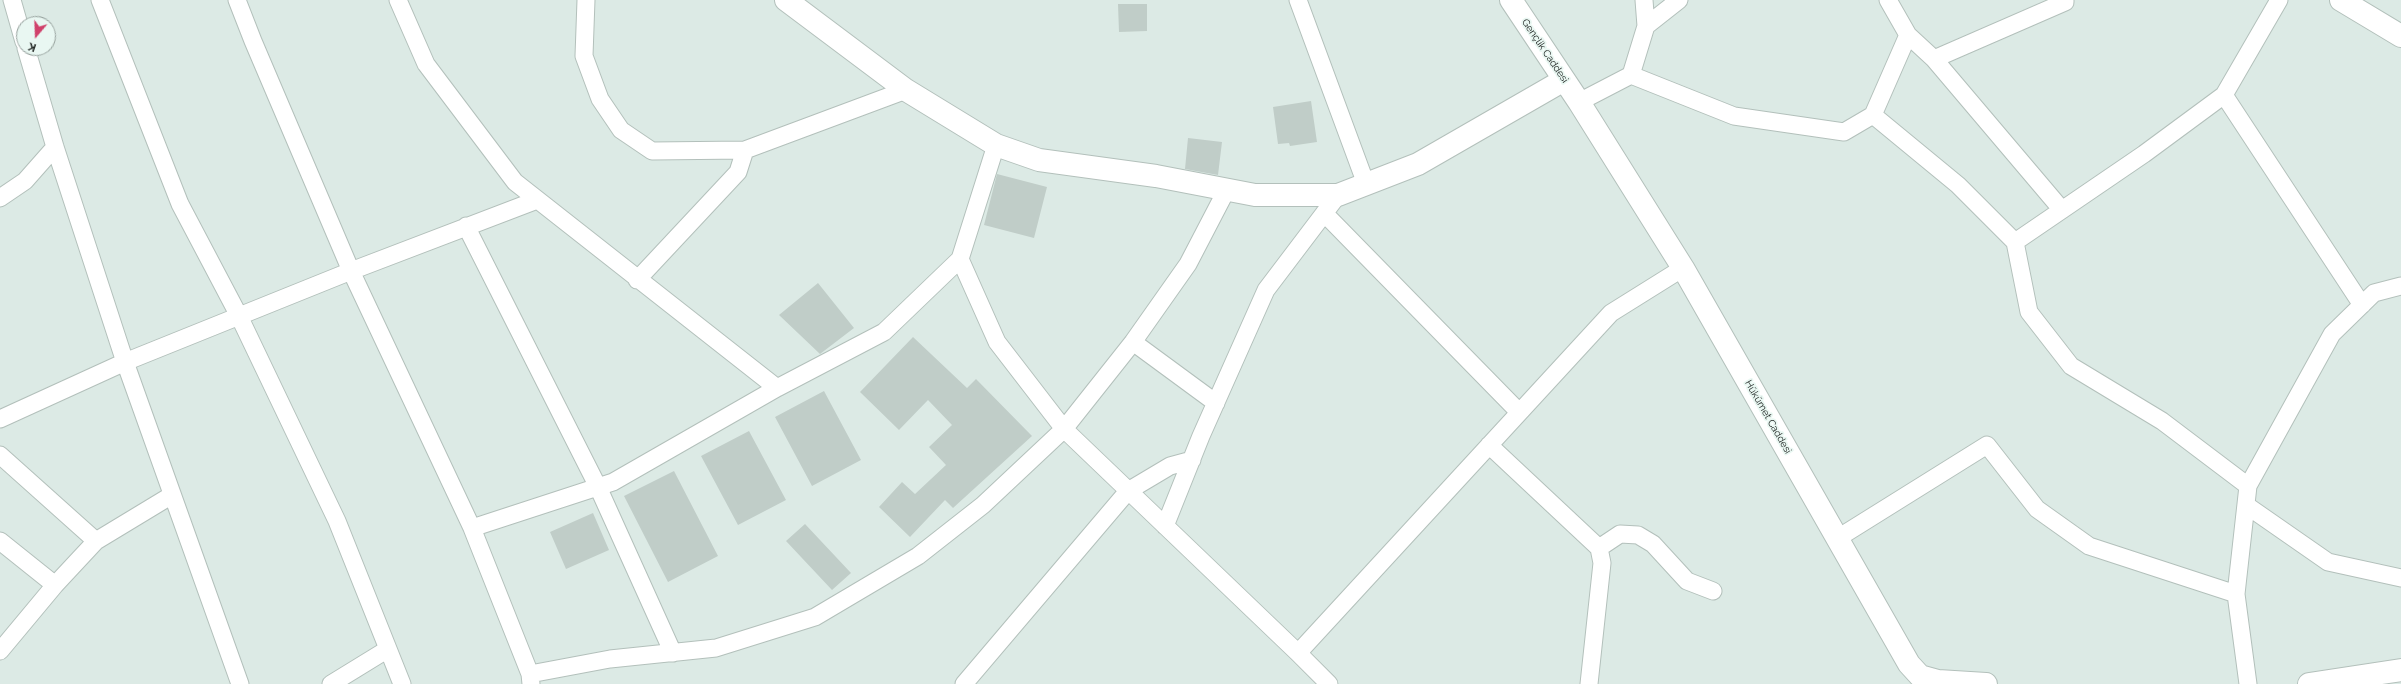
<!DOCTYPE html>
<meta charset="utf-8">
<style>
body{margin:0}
#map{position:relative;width:2401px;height:684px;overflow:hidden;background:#dceae5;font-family:Raleway,sans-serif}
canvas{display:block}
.north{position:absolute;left:16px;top:16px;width:40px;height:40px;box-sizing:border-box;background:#e9f7f2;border:1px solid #95a09c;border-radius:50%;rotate:199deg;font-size:11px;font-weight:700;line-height:16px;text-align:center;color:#181d1b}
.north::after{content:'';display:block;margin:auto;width:14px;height:18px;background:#d0416b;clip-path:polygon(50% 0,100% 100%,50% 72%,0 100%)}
</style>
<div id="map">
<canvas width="2401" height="684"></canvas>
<div class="north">K</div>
</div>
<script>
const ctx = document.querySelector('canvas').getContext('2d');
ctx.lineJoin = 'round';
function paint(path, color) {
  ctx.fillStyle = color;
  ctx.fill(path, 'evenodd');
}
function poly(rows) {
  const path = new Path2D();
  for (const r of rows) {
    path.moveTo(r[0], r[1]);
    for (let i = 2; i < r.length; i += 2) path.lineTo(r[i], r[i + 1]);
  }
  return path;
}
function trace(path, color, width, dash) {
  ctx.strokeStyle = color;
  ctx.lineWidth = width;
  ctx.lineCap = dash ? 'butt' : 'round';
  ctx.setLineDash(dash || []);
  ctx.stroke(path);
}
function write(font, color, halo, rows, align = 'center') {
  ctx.font = font + ' Raleway,sans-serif';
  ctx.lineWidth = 3.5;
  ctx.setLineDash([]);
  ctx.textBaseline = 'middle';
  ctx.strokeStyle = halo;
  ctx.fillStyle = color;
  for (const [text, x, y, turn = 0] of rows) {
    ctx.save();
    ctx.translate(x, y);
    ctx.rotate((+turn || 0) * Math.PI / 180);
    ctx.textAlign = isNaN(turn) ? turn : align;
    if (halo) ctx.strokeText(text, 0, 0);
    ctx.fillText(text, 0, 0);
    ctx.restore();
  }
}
const building = poly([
 [1118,4,1147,4,1147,31,1119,32],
 [1311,101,1317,142,1290,146,1289,143,1278,144,1273,107],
 [1188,138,1222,142,1218,175,1185,169],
 [997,174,1047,187,1034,238,984,225],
 [818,283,854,328,820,354,779,315],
 [913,337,967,388,976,379,1032,436,953,508,945,500,910,537,879,507,902,482,915,494,946,465,929,447,952,425,928,400,899,430,860,392],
 [824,391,861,460,812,486,775,417],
 [749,431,786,500,738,525,701,456],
 [674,471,718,556,668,582,624,496],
 [593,513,609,550,566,569,550,532],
 [805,524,851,573,832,590,786,541]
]);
const street = poly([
 [12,0,24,42],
 [100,0,180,204,239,316,337,521,402,684],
 [237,0,253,41,351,271,472,528,530,674],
 [398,0,426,64,515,182,777,388],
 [586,0,584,56,600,99,621,130,652,151,745,150,906,90],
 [1298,0,1366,184],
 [1644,0,1646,26],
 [1888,0,1908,35,1934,59,2062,210],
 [26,48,55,147,125,362,240,684],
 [1934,59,2065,2,2065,0],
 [1631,75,1734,116,1844,132,1873,115,1908,35],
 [2224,95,2362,305],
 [1579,102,1631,75,1646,26,1679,0],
 [1873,115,1958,185,2015,242,2029,312,2071,366,2162,421,2248,486],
 [996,145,960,259,997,342,1064,429,1298,653,1329,684],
 [0,198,25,181,55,147],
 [1324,213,1519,412],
 [466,226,598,487,673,653],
 [2015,242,2144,154,2224,95,2279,0],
 [637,280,738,172,745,150],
 [1133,342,1216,403],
 [0,419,125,362,351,271,537,200],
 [1489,445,1599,548,1602,563,1589,684],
 [0,455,96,541],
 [2246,505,2328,562,2401,578],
 [1165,526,1201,436,1266,290,1338,195],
 [472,528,613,482,777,388,884,332,960,259],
 [1838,538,1987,445,2037,509,2089,546,2236,594],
 [0,541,55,585],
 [1599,548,1620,534,1638,535,1653,544,1687,581,1713,591],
 [0,651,55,585,96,541,172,495],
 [1298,653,1611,313,1683,268],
 [331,684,388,649],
 [531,684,530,674,610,659,716,648,815,617,918,556,983,505,1064,429,1133,342,1188,264,1227,189],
 [964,684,1128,491,1170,466,1192,460],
 [2248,684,2236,594,2248,486,2332,334,2374,293,2401,286]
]);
const secondary = poly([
 [786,0,906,90,996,145,1039,160,1156,176,1255,195,1338,195,1418,164,1564,80],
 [1511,0,1579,102,1683,268,1909,664,1920,676,1938,681,1986,684],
 [2341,0,2401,36],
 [2309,684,2401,670]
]);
const streetNames = [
 ["Gençlik Caddesi",1545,51,56],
 ["Hükümet Caddesi",1768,417,60]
];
paint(building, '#c0cdc8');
trace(street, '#b3c0bb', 19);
trace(secondary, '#b3c0bb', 24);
trace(street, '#fff', 17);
trace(secondary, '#fff', 22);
write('10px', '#181d1b', '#e9f7f2', streetNames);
</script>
